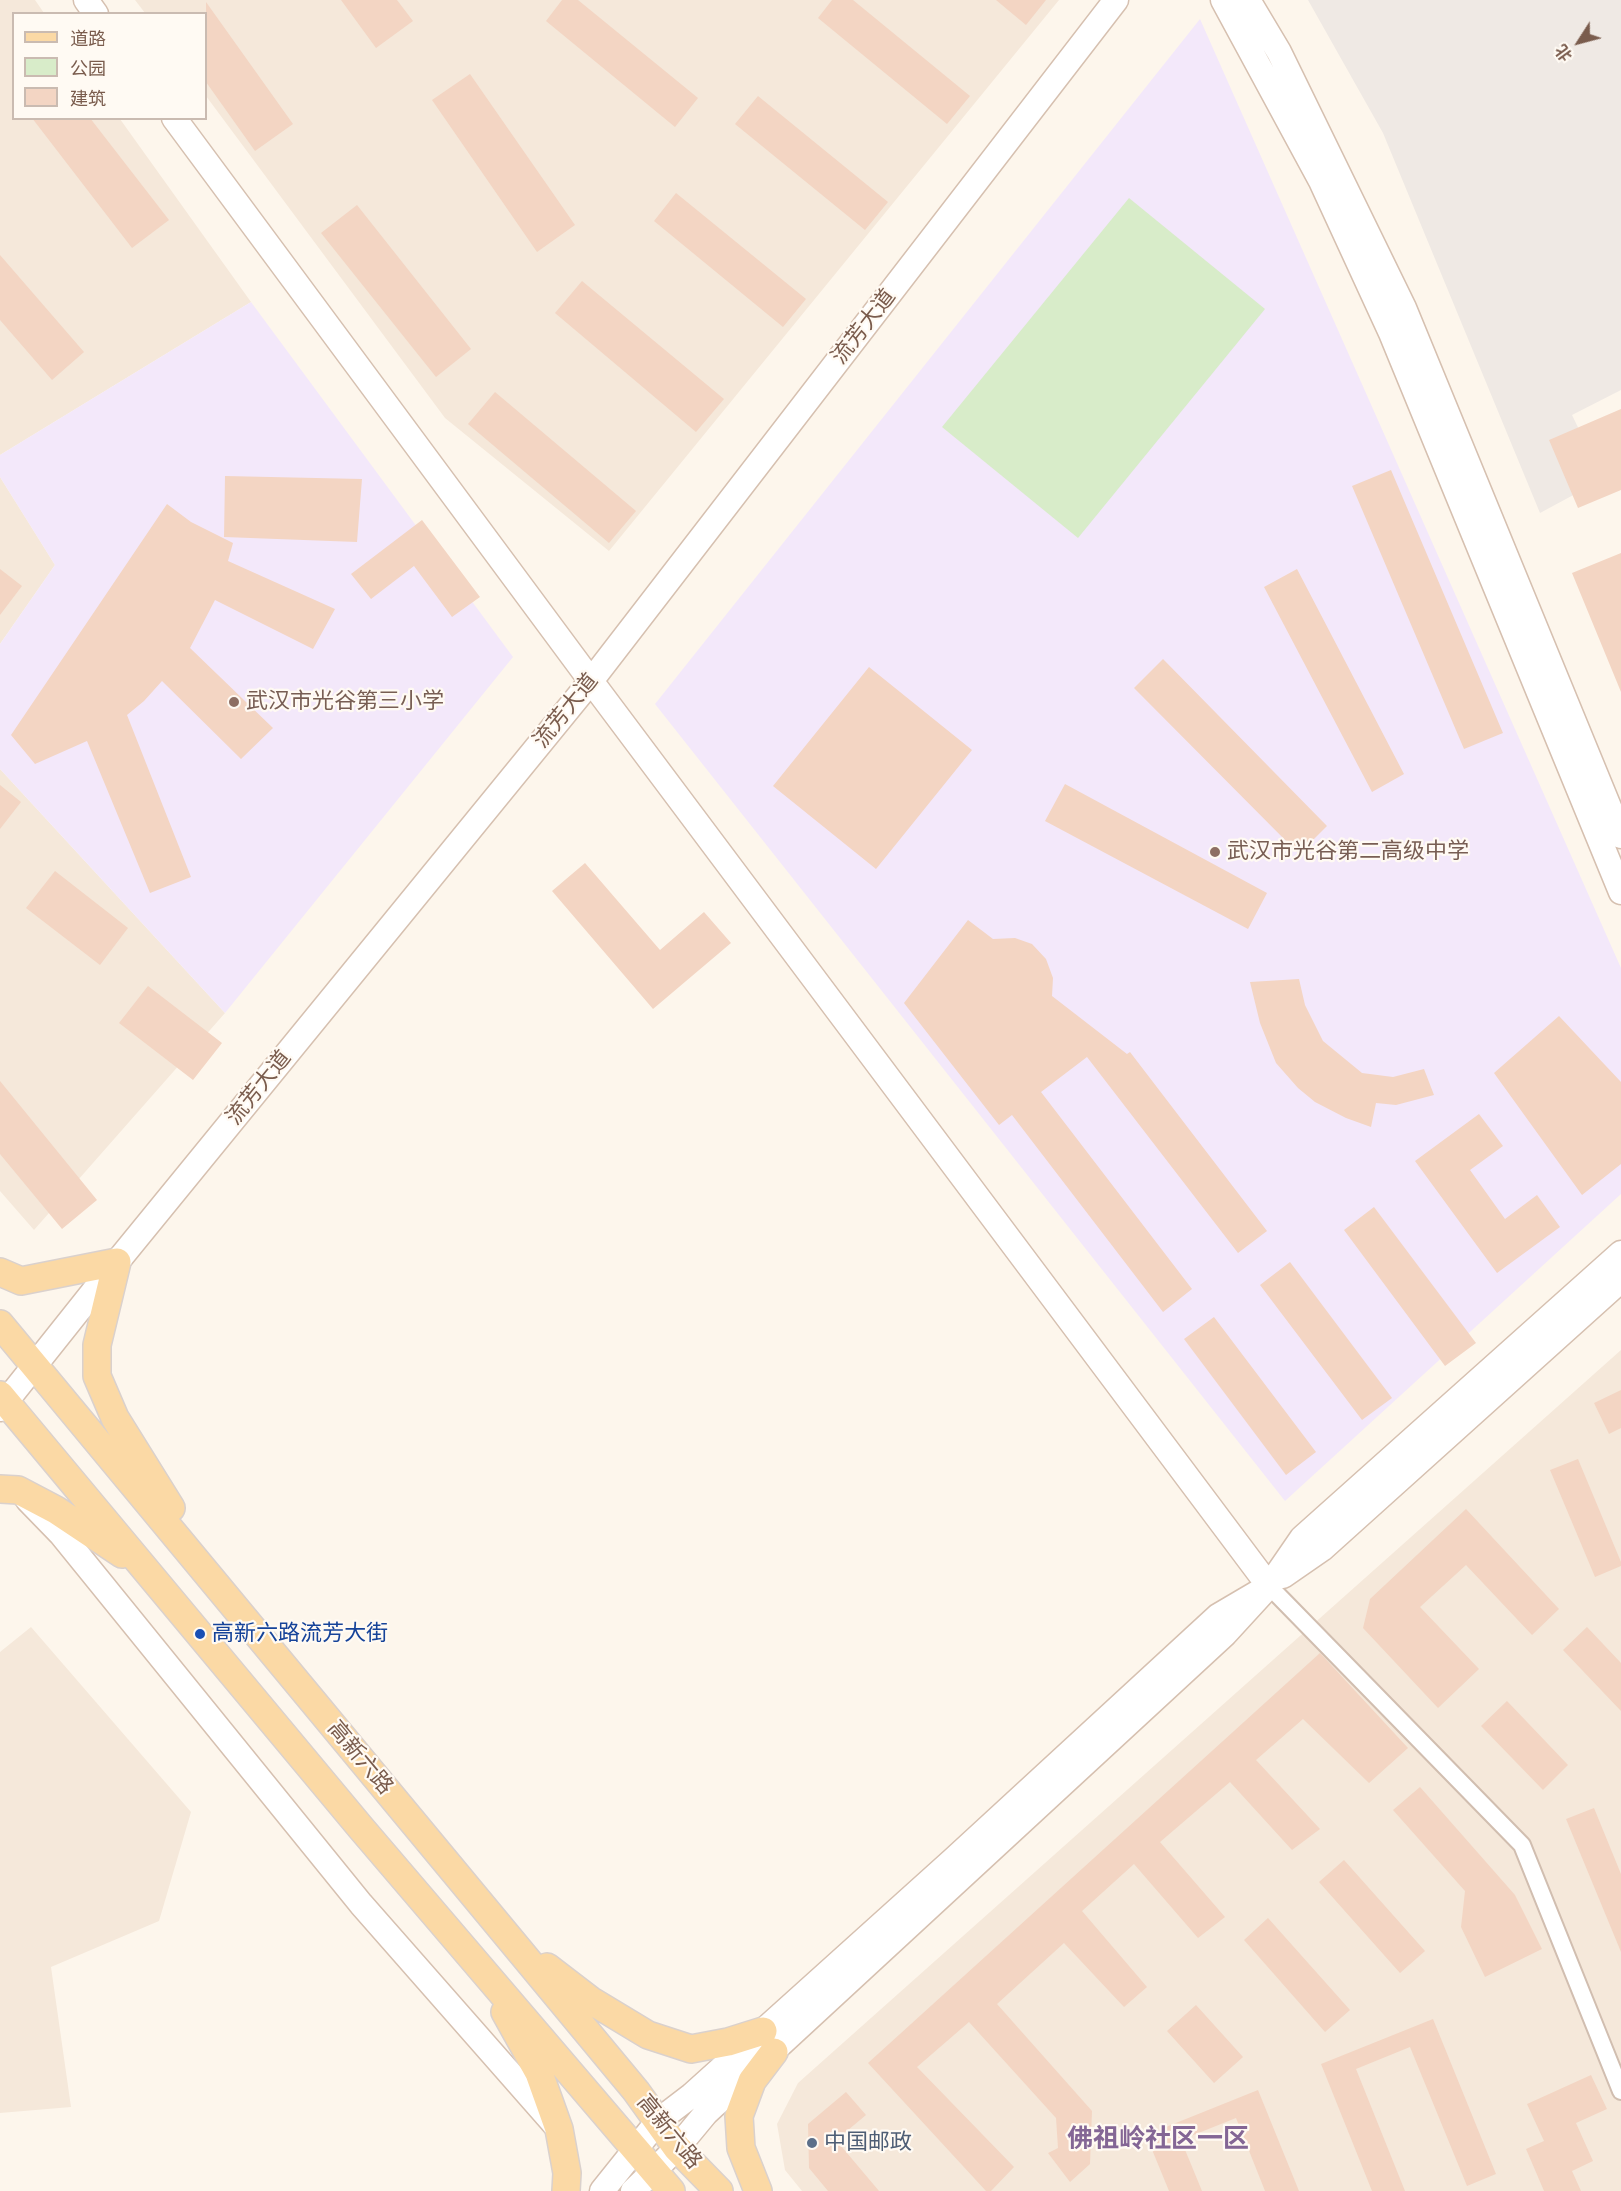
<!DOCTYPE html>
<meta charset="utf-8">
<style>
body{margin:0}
#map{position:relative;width:1621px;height:2191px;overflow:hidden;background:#fdf6ec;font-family:Karla,"Noto Sans SC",sans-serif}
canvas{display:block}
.legend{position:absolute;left:12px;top:12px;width:195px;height:108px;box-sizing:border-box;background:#fffaf3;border:2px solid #cabbb1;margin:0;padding:8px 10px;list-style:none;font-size:18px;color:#7a5c4d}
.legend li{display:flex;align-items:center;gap:12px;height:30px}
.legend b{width:30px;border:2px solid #cabbb1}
.north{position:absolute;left:1549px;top:12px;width:60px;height:60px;-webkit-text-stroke:4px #fffaf3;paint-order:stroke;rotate:234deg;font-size:16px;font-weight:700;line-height:24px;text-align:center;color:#7a5c4d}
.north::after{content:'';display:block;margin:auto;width:21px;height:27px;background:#7a5c4d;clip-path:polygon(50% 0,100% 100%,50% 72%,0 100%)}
</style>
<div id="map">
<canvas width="1621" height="2191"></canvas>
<ul class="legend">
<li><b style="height:8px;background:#fbd9a5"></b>道路</li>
<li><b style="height:16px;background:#d8ecc9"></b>公园</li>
<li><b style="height:16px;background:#f3d5c3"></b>建筑</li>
</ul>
<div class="north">北</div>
</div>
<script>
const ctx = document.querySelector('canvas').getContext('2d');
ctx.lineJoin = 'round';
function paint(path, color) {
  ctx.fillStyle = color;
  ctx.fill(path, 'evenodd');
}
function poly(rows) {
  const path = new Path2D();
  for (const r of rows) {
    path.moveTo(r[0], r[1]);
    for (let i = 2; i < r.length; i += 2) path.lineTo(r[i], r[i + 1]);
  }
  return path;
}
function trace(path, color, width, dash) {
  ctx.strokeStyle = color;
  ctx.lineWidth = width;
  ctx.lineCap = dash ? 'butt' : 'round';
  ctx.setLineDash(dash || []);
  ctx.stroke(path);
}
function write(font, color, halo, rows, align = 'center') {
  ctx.font = font + ' Karla,"Noto Sans SC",sans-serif';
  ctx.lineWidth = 4.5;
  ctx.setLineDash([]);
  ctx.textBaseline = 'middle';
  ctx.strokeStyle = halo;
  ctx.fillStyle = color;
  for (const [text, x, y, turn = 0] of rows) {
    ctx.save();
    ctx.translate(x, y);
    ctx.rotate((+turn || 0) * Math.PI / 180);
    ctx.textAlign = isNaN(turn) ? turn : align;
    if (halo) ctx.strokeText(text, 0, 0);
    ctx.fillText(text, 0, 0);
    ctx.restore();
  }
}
const residential = poly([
 [0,0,35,0,44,13,14,14,14,118,120,119,251,302,0,455],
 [135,0,1059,0,609,551,445,418,206,96,206,14,145,13],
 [0,477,55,565,0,644],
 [0,769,225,1013,34,1230,0,1191],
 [1621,1350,1621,2191,802,2191,785,2170,777,2124,798,2083],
 [31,1627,191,1812,159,1921,51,1967,71,2107,0,2113,0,1652]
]);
const industrial = poly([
 [1308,0,1621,0,1621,390,1572,415,1603,479,1540,513,1383,133]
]);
const education = poly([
 [1200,19,1621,968,1621,1194,1285,1501,655,704],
 [251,302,513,657,225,1013,0,769,0,644,55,565,0,477,0,455]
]);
const green = poly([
 [1129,198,1265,309,1078,538,942,427]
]);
const building = poly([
 [341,0,397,0,413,21,376,48],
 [562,0,578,0,698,98,675,127,546,21],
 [832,0,853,0,970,96,947,124,818,18],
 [996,0,1046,0,1026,25],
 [206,2,293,124,255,151,206,82],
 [470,74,575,225,537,252,432,100],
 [758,96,888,202,865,230,735,124],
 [32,118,90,118,169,220,132,248],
 [676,193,806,299,783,327,654,221],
 [357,205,471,349,436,377,321,233],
 [0,255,84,352,52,380,0,320],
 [582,281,724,399,696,432,555,313],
 [495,392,636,511,609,543,468,424],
 [1621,409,1621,490,1578,508,1549,440],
 [1391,470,1503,733,1464,749,1352,486],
 [225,476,362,479,357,542,224,537],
 [167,504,191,522,233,543,228,561,335,609,313,649,215,600,190,648,273,728,241,759,162,681,144,701,127,715,191,877,150,893,87,741,35,764,11,735],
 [422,520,480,597,452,617,414,566,371,599,351,574],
 [1621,553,1621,692,1572,573],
 [0,569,22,586,0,615],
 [1297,569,1404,774,1372,792,1264,587],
 [1163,659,1327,826,1299,854,1134,688],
 [869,667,972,750,876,869,773,786],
 [1065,784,1267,893,1248,929,1045,821],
 [0,785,21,802,0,829],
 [585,863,660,950,704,912,731,943,653,1009,552,891],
 [55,871,128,928,100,965,26,908],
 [968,920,993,939,1015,938,1032,944,1046,959,1053,978,1052,996,1127,1054,1130,1052,1267,1231,1238,1253,1087,1057,1041,1092,1192,1289,1163,1312,1012,1115,999,1125,904,1003],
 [1299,979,1305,1005,1323,1041,1362,1073,1393,1077,1424,1069,1434,1095,1396,1105,1376,1103,1371,1127,1346,1118,1315,1102,1298,1088,1276,1063,1260,1023,1250,982],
 [148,986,222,1043,193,1080,119,1023],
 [1559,1016,1621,1082,1621,1164,1582,1195,1494,1073],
 [0,1081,97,1200,62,1229,0,1154],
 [1479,1114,1503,1146,1470,1170,1505,1219,1537,1195,1560,1227,1497,1273,1415,1161],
 [1374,1207,1476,1343,1445,1366,1344,1230],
 [1290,1262,1392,1398,1362,1420,1260,1285],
 [1214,1317,1316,1452,1286,1475,1184,1339],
 [1621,1390,1621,1428,1609,1434,1594,1403],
 [1578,1459,1621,1562,1621,1566,1595,1577,1550,1470],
 [1466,1509,1559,1609,1532,1635,1466,1565,1420,1607,1479,1669,1438,1708,1363,1628,1370,1599],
 [1587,1627,1621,1663,1621,1711,1563,1650],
 [1320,1653,1408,1748,1369,1783,1303,1719,1256,1760,1320,1829,1292,1850,1230,1782,1160,1842,1225,1917,1198,1938,1134,1864,1082,1911,1147,1987,1124,2007,1064,1943,997,2004,1092,2111,1090,2164,1070,2182,1048,2153,1058,2148,1056,2118,969,2022,917,2067,1014,2167,991,2191,986,2191,868,2063],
 [1507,1701,1568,1765,1543,1790,1481,1726],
 [1420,1787,1515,1895,1542,1949,1485,1977,1461,1927,1465,1891,1393,1810],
 [1594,1808,1621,1874,1621,1952,1566,1819],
 [1344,1860,1425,1951,1400,1973,1319,1882],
 [1268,1918,1350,2010,1325,2032,1244,1940],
 [1196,2005,1243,2057,1214,2083,1167,2031],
 [1433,2019,1496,2174,1467,2186,1410,2047,1356,2069,1405,2191,1372,2191,1321,2064],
 [1591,2075,1607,2109,1576,2123,1593,2161,1572,2171,1581,2191,1544,2191,1526,2149,1544,2141,1527,2104],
 [1258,2090,1299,2191,1265,2191,1236,2118,1181,2140,1202,2191,1169,2191,1146,2135],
 [846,2092,866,2115,836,2140,879,2191,828,2191,809,2168,808,2124]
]);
const street = poly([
 [1269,1586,1522,1845,1621,2091]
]);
const secondary = poly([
 [86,0,96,14],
 [1223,0,1321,181,1391,333,1621,892],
 [1248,0,1279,52,1404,308,1621,836],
 [174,118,591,681,1269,1586],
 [0,1409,117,1262,591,681,1116,0],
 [28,1500,61,1534,361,1904,557,2127],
 [1283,1576,1322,1549,1621,1280],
 [1269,1586,1302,1538,1621,1253],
 [602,2191,658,2121,692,2095,953,1860,1218,1616,1269,1586,1225,1634,706,2113,677,2148,633,2191]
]);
const primary = poly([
 [0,1272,21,1281,117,1262,97,1345,97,1376,115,1418,171,1508],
 [0,1324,636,2091,677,2148,719,2191],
 [0,1395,361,1828,671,2191],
 [0,1489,18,1490,56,1510,122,1554],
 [547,1967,590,2000,648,2035,691,2049,728,2042,763,2031],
 [505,2012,539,2073,559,2129,567,2173,566,2191],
 [758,2191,741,2148,739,2116,752,2081,774,2052]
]);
const markers = [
 [234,702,6,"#8d6e63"],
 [1215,852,6,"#8d6e63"],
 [200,1634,6,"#1a4fb4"],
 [812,2143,6,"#5c6f8a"]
];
const streetNames = [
 ["流芳大道",864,327,-52],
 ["流芳大道",566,711,-51],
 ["流芳大道",259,1088,-51],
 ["高新六路",360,1758,50],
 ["高新六路",669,2132,51]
];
const educationNames = [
 ["武汉市光谷第三小学",246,702],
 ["武汉市光谷第二高级中学",1227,852]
];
const transitNames = [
 ["高新六路流芳大街",212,1634]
];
const serviceNames = [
 ["中国邮政",824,2143]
];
const quarterNames = [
 ["佛祖岭社区一区",1158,2140]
];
paint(residential, '#f5e8da');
paint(industrial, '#efe9e4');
paint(education, '#f3e8fa');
paint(green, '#d8ecc9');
paint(building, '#f3d5c3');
trace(street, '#d1beb0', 20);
trace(secondary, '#d6c0b0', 27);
trace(primary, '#dad1cd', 30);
trace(street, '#fff', 16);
trace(secondary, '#fff', 24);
trace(primary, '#fbd9a5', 27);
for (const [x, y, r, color] of markers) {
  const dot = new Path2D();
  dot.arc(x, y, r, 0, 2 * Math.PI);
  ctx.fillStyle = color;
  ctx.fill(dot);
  trace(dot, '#fffaf3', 2);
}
write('22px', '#7a5c4d', '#fffaf3', streetNames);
write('22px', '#785e54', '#fffaf3', educationNames, 'left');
write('22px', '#164399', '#fffaf3', transitNames, 'left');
write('22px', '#4e5e75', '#fffaf3', serviceNames, 'left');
write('bold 26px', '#846695', '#fffaf3', quarterNames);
</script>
